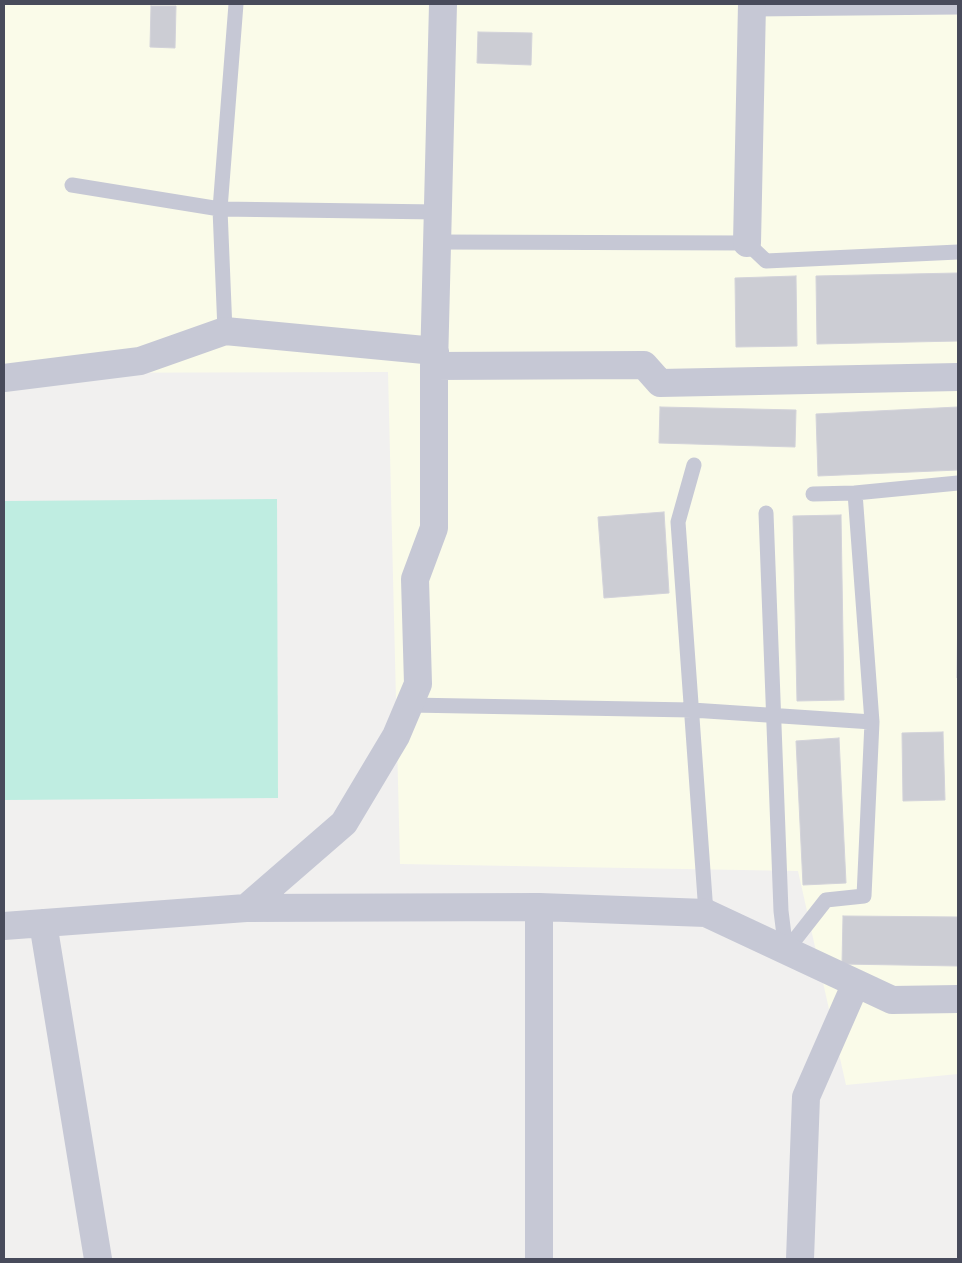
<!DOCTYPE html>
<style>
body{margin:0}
#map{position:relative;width:962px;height:1263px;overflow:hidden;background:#f1f0ef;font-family:Karla,sans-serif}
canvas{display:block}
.frame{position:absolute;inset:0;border:5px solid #484b5b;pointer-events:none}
</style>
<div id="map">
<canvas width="962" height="1263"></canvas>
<div class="frame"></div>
</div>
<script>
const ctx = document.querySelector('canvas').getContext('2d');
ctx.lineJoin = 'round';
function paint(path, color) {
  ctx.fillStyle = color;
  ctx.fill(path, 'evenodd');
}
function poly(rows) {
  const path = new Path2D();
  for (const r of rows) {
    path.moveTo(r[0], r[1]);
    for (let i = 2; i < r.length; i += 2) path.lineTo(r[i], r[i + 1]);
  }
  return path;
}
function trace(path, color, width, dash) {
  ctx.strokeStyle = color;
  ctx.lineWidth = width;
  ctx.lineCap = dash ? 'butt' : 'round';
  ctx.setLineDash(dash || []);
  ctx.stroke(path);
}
const commercial = poly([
 [4,4,958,4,958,1074,846,1085,798,871,400,864,388,372,4,373]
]);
const green = poly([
 [277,499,278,798,4,800,4,501]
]);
const building = poly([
 [151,6,176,6,175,48,150,47,151,6],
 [478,32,532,33,531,65,477,63,478,32],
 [958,273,958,341,817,344,816,276,958,273],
 [796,276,797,346,736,347,735,278,796,276],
 [660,407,796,410,795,447,659,443,660,407],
 [958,407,958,470,818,476,816,414,958,407],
 [664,512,669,593,604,598,598,517,664,512],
 [841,515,844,700,797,701,793,516,841,515],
 [958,600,958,678,957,678,958,600],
 [943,732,945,800,903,801,902,733,943,732],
 [839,738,846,883,803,885,796,741,839,738],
 [843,916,958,917,958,966,842,964,843,916]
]);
const lane = poly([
 [752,9,958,7],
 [72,185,220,209,438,212],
 [437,242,747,243,766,261,958,252],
 [225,331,220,209,236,4],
 [694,465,678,522,706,913],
 [855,493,958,483],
 [766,513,781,911,786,951],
 [409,705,692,710,872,722],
 [786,951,826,900,864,896,872,722,855,493,813,494]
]);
const street = poly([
 [747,243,752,4],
 [434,366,644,365,660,383,958,377],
 [4,378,140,361,225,331,435,351],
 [539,907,539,1259],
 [246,908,344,823,396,736,418,684,415,579,434,528,434,366,443,4],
 [43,923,98,1259],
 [4,926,246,908,539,907,706,913,892,1000,958,999],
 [800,1259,806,1097,856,983]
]);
paint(commercial, '#fafbe9');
paint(green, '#bfede1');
paint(building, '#cccdd4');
trace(building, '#d3d3da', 1);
trace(lane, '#c6c8d5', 15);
trace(street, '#c6c8d5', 28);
</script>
